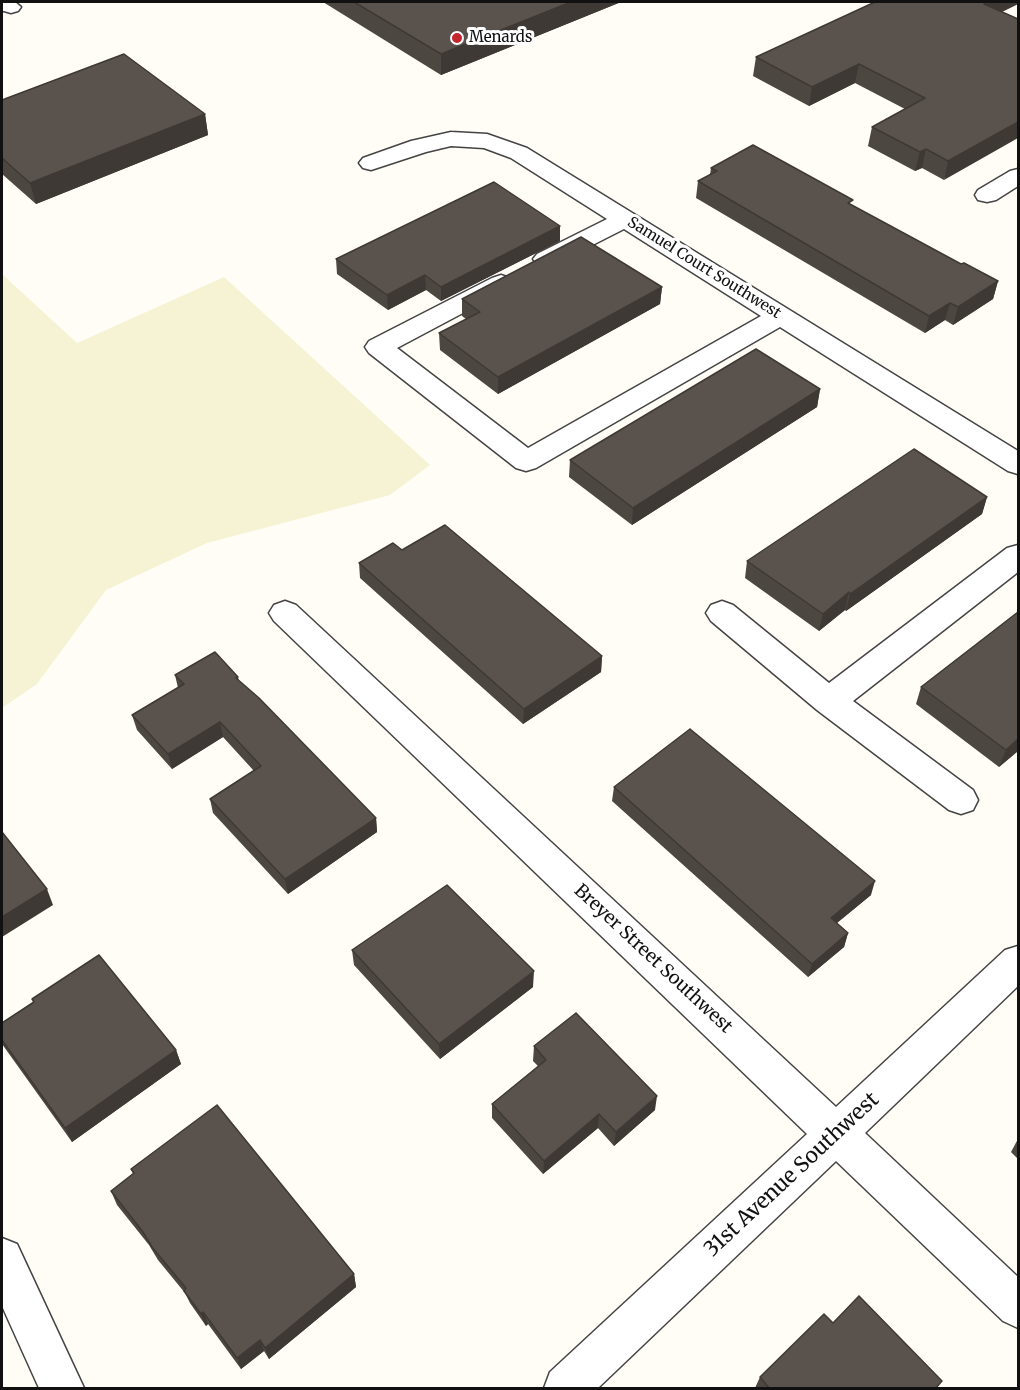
<!DOCTYPE html>
<style>
body{margin:0}
#map{position:relative;width:1020px;height:1390px;overflow:hidden;background:#fffdf5;font-family:Merriweather,serif}
canvas{display:block}
.frame{position:absolute;inset:0;border:3px solid #111;pointer-events:none}
</style>
<div id="map">
<canvas width="1020" height="1390"></canvas>
<div class="frame"></div>
</div>
<script>
const ctx = document.querySelector('canvas').getContext('2d');
ctx.lineJoin = 'round';
function paint(path, color) {
  ctx.fillStyle = color;
  ctx.fill(path, 'evenodd');
}
function poly(rows) {
  const path = new Path2D();
  for (const r of rows) {
    path.moveTo(r[0], r[1]);
    for (let i = 2; i < r.length; i += 2) path.lineTo(r[i], r[i + 1]);
  }
  return path;
}
function trace(path, color, width, dash) {
  ctx.strokeStyle = color;
  ctx.lineWidth = width;
  ctx.lineCap = dash ? 'butt' : 'round';
  ctx.setLineDash(dash || []);
  ctx.stroke(path);
}
function write(font, color, halo, rows, align = 'center') {
  ctx.font = font + ' Merriweather,serif';
  ctx.lineWidth = 6;
  ctx.setLineDash([]);
  ctx.textBaseline = 'middle';
  ctx.strokeStyle = halo;
  ctx.fillStyle = color;
  for (const [text, x, y, turn = 0] of rows) {
    ctx.save();
    ctx.translate(x, y);
    ctx.rotate((+turn || 0) * Math.PI / 180);
    ctx.textAlign = isNaN(turn) ? turn : align;
    if (halo) ctx.strokeText(text, 0, 0);
    ctx.fillText(text, 0, 0);
    ctx.restore();
  }
}
const farmland = poly([
 [2,274,77,343,224,277,430,465,390,495,207,543,106,590,37,684,2,708]
]);
const minor = poly([
 [2,2,15,2,21,7,18,11,11,13,4,11,2,11,2,2],
 [451,132,487,134,527,148,1018,451,1018,474,1008,471,780,327,536,468,526,471,516,468,369,353,365,347,369,341,492,278,501,275,510,278,514,283,510,288,397,348,528,448,761,316,624,229,555,264,546,267,537,264,533,259,537,254,607,219,511,158,484,148,451,146,426,152,371,170,363,168,359,163,363,158,411,141,451,132],
 [1018,169,1018,186,996,200,987,202,978,200,975,195,978,190,1010,171,1018,169],
 [1018,545,1018,572,853,701,973,790,978,800,973,810,961,814,949,810,817,710,711,621,706,613,711,605,722,601,733,605,829,683,1007,548,1018,545],
 [285,601,296,605,836,1107,1005,950,1018,946,1018,986,865,1133,1018,1277,1018,1328,1003,1321,836,1161,598,1388,544,1388,550,1372,807,1134,274,621,269,613,274,605,285,601],
 [2,1238,17,1244,84,1388,39,1388,2,1306,2,1238]
]);
const wall = poly([
 [323,2,621,2,441,75],
 [1018,4,1002,12,944,180,922,168,915,171,868,146,872,127,905,109,855,83,809,106,753,76,756,57],
 [2,100,205,114,208,135,36,204,2,174],
 [711,168,852,205,961,264,998,281,993,299,953,325,945,320,925,333,696,198,698,181,710,175],
 [560,241,441,301,426,290,388,310,337,274,336,259],
 [662,287,660,304,498,394,440,350,439,333,466,319,462,316,462,299],
 [820,389,817,407,632,525,569,477,570,460],
 [987,497,982,514,846,611,845,610,819,631,745,578,747,561],
 [402,550,602,656,601,672,523,724,360,578,359,563],
 [1018,612,1018,751,999,767,916,704,921,687],
 [175,675,238,677,239,681,376,818,377,832,288,894,213,813,210,799,254,771,223,737,172,769,137,730,132,715,178,688],
 [614,787,871,895,837,923,848,933,844,947,808,977,612,801],
 [352,950,533,987,440,1059,354,965],
 [33,1002,176,1050,181,1064,72,1142,2,1044,2,1023],
 [534,1046,655,1110,614,1146,598,1128,543,1174,492,1118,492,1104,538,1066,533,1061],
 [1018,1139,1018,1159,1011,1152],
 [131,1169,354,1274,356,1287,269,1359,264,1351,241,1369,208,1324,206,1326,190,1303,185,1293,158,1260,149,1245,117,1205,111,1191,133,1174],
 [833,1323,937,1389,755,1388,760,1377]
]);
const shadedWall = poly([
 [571,2,621,2,441,75,441,54],
 [989,2,1018,2,1018,4,980,22,984,4],
 [859,64,855,83,809,106,812,87],
 [205,114,208,135,36,204,30,183],
 [1018,122,1018,138,944,180,948,161],
 [926,149,922,168,915,171,920,152],
 [560,226,560,241,441,301,441,287],
 [425,275,426,290,388,310,387,295],
 [998,281,993,299,953,325,958,307],
 [662,287,660,304,498,394,498,377],
 [950,303,945,320,925,333,929,316],
 [820,389,817,407,632,525,633,508],
 [987,497,982,514,846,611,850,594],
 [849,592,845,610,819,631,823,614],
 [602,656,601,672,523,724,524,709],
 [220,722,223,737,172,769,168,754],
 [1018,739,1018,751,999,767,1006,750],
 [376,818,377,832,288,894,285,879],
 [875,881,871,895,827,931,831,918],
 [47,889,53,905,2,937,2,917],
 [848,933,844,947,808,977,812,964],
 [534,971,533,987,440,1059,439,1044],
 [176,1050,181,1064,72,1142,65,1128],
 [657,1096,655,1110,614,1146,616,1132],
 [599,1114,598,1128,543,1174,544,1161],
 [354,1274,356,1287,269,1359,265,1348],
 [203,1312,208,1324,206,1326,201,1314],
 [260,1340,264,1351,241,1369,237,1358]
]);
const building = poly([
 [354,2,571,2,441,54,354,2],
 [875,2,989,2,984,4,1018,19,1018,122,948,161,926,149,920,152,872,127,925,98,859,64,812,87,756,57,875,2],
 [124,54,205,114,30,183,2,158,2,100,124,54],
 [753,145,853,200,848,203,961,264,964,263,998,281,958,307,950,303,929,316,698,181,717,171,711,168,753,145],
 [494,182,560,226,441,287,425,275,387,295,336,259,494,182],
 [581,237,662,287,498,377,439,333,480,312,462,299,581,237],
 [756,349,820,389,633,508,570,460,756,349],
 [914,449,987,497,850,594,849,592,823,614,747,561,914,449],
 [445,525,602,656,524,709,359,563,393,543,402,550,445,525],
 [1018,612,1018,739,1006,750,921,687,1018,612],
 [215,652,238,677,236,678,259,698,376,818,285,879,210,799,261,766,220,722,168,754,132,715,184,684,175,675,215,652],
 [690,729,875,881,831,918,848,933,812,964,614,787,690,729],
 [2,832,47,889,2,917,2,832],
 [447,885,534,971,439,1044,352,950,447,885],
 [99,955,176,1050,65,1128,2,1040,2,1023,34,1002,32,999,99,955],
 [576,1013,657,1096,616,1132,599,1114,544,1161,492,1104,546,1060,534,1046,576,1013],
 [217,1105,354,1274,265,1348,260,1340,237,1358,203,1312,201,1314,184,1291,186,1288,152,1247,143,1232,111,1191,134,1173,131,1169,217,1105],
 [859,1296,942,1381,935,1389,770,1389,760,1377,824,1314,833,1323,859,1296]
]);
const markers = [
 [457,38,6,"#c4262e"]
];
const farPoinames = [
 ["Menards",469,38]
];
const farStreetnames = [
 ["Samuel Court Southwest",704,268,32]
];
const streetNames = [
 ["Breyer Street Southwest",653,959,43]
];
const nearStreetnames = [
 ["31st Avenue Southwest",792,1175,-43]
];
paint(farmland, '#f6f3d4');
trace(minor, '#444', 3);
paint(minor, '#fff');
paint(wall, '#4d4742');
paint(shadedWall, '#3f3936');
paint(building, '#5a524d');
trace(building, '#3f3936', 1.5);
for (const [x, y, r, color] of markers) {
  const dot = new Path2D();
  dot.arc(x, y, r, 0, 2 * Math.PI);
  ctx.fillStyle = color;
  ctx.fill(dot);
  trace(dot, '#fff', 2);
}
write('15px', '#111', '#fff', farPoinames, 'left');
write('15px', '#111', '#fff', farStreetnames);
write('18px', '#111', '#fff', streetNames);
write('21px', '#111', '#fff', nearStreetnames);
</script>
